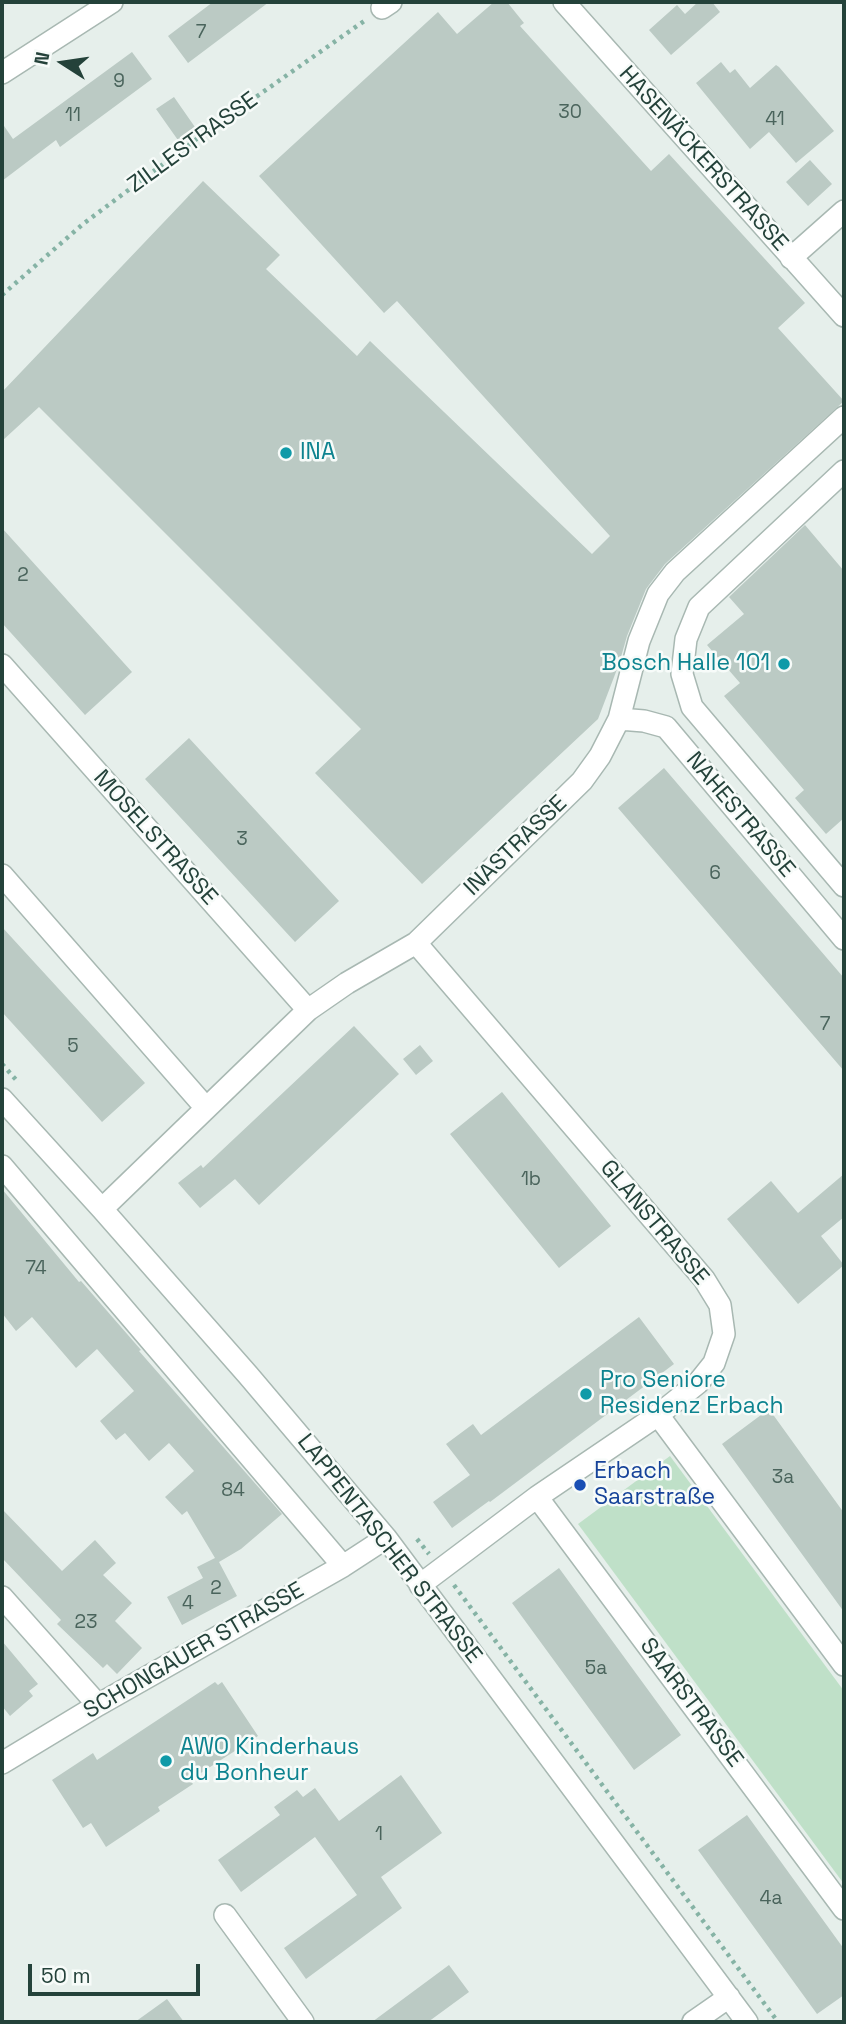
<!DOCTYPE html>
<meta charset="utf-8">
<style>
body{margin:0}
#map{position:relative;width:846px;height:2024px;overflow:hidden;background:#e6efeb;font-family:"Space Grotesk",sans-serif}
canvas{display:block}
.frame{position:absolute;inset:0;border:4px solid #24423a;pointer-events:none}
.north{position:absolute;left:28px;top:28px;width:70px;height:70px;-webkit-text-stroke:5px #f7fbf9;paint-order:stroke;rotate:282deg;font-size:19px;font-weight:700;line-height:28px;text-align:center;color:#24423a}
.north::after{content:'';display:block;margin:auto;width:24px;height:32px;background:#24423a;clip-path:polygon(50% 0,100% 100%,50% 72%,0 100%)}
.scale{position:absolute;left:28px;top:1964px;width:172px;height:32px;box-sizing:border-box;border:4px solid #24423a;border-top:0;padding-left:9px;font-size:21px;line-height:24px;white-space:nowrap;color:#24423a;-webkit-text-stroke:5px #f7fbf9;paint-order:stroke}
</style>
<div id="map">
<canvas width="846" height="2024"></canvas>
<div class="frame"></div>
<div class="north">N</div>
<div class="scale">50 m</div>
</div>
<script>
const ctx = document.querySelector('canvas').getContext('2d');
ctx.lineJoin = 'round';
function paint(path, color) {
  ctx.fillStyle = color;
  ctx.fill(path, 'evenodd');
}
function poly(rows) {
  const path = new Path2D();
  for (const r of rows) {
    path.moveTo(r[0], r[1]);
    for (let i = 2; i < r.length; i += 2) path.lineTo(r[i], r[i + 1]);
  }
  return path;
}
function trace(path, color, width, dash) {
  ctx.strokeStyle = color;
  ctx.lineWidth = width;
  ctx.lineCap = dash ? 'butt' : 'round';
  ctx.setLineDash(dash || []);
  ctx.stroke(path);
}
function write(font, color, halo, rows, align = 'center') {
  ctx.font = font + ' "Space Grotesk",sans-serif';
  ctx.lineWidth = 5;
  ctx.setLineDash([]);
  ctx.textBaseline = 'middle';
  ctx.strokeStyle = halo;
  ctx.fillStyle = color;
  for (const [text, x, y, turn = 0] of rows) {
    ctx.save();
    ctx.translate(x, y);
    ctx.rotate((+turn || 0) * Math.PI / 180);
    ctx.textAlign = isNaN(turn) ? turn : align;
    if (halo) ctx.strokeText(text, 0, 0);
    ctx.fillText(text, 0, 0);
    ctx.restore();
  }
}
const green = poly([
 [670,1456,844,1691,844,1884,578,1524]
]);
const building = poly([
 [213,2,269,2,188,63,168,36],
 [494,2,507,2,524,23,520,26,651,171,669,154,805,303,778,328,844,401,665,564,646,589,627,636,619,664,598,719,422,884,315,773,361,729,39,407,2,441,2,392,203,181,280,255,266,269,357,356,370,341,592,554,610,536,397,301,384,313,259,176,438,12,457,34],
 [698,2,712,2,720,12,671,55,649,30,677,5,685,14],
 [132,52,152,79,60,147,56,140,2,181,2,123,13,139],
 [721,62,730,73,735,69,750,88,776,65,779,67,834,131,796,163,769,132,750,149,696,83],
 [174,97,197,130,180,143,156,109],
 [810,160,832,184,808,206,786,182],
 [805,525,844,571,844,818,826,834,795,798,804,790,724,696,740,683,707,645,744,614,729,597],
 [2,528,132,672,85,715,2,623],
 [189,738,339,901,295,942,145,779],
 [664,768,844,978,844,1071,618,808],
 [2,927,145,1083,102,1122,2,1012],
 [354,1026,399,1074,259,1205,235,1179,200,1208,178,1183,201,1165,203,1168],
 [420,1045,433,1061,416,1075,403,1059],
 [502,1092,611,1226,559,1268,450,1134],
 [844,1174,844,1217,821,1236,844,1265,798,1304,727,1219,771,1181,798,1213],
 [2,1189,79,1282,81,1281,141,1350,139,1351,282,1514,241,1549,219,1562,237,1596,182,1625,167,1597,203,1578,197,1567,215,1558,187,1511,182,1515,165,1497,194,1471,169,1443,149,1461,125,1433,116,1440,100,1421,134,1391,97,1349,76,1368,32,1317,16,1331,2,1313],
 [639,1317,674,1364,490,1502,489,1501,452,1528,433,1502,470,1475,446,1444,473,1424,481,1435],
 [769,1409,844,1513,844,1612,722,1444],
 [2,1509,62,1571,95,1540,116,1563,103,1575,132,1603,115,1621,142,1648,117,1674,107,1664,103,1668,57,1624,61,1620,2,1558],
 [559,1568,681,1735,634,1770,512,1603],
 [2,1641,38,1684,29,1691,33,1696,10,1716,2,1706],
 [215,1682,218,1685,222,1682,258,1736,190,1780,193,1784,158,1807,160,1811,106,1847,91,1823,83,1828,52,1780,93,1753,97,1760],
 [401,1775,442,1833,381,1877,402,1908,306,1979,284,1948,357,1895,315,1837,241,1892,218,1860,280,1815,274,1807,297,1790,303,1797,315,1788,339,1821],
 [747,1815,844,1949,844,1995,817,2014,698,1850],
 [449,1965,469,1992,428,2022,372,2022],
 [167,1999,184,2022,135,2022]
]);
const path = poly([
 [2,295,83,224,206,132,367,19],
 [2,1064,18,1082],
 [417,1539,429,1554],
 [454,1585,778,2022]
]);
const minor = poly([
 [564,2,844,316],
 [382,8,391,2],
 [2,73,112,2],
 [791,258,844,211],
 [844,471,699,607,686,639,682,674,692,707,844,886],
 [2,665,308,1010],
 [619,719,644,721,666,727,844,939],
 [2,875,206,1108],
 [416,943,704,1279,720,1305,724,1334,714,1363,698,1383,658,1415,537,1497,420,1585],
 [2,1099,102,1209,248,1375,386,1538,747,2022],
 [2,1166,343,1566],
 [102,1209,308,1010,347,983,416,943,582,781,600,756,619,719,639,641,658,594,675,572,844,417],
 [658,1415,844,1665],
 [537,1497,844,1909],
 [2,1597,98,1705],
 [2,1763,98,1705,343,1566,386,1538],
 [225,1915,303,2022],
 [693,2022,729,1997]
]);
const markers = [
 [286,453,7,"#0f9aa8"],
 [784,664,7,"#0f9aa8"],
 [586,1394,7,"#0f9aa8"],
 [580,1485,7,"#1a4fb4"],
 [166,1761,7,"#0f9aa8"]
];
const numberNames = [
 ["7",201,33],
 ["9",119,82],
 ["30",570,113],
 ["11",73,116],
 ["41",775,120],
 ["2",23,576],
 ["3",242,840],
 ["6",715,874],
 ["7",825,1025],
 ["5",73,1047],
 ["1b",531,1180],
 ["74",36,1269],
 ["3a",783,1478],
 ["84",233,1491],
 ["2",216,1589],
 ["4",188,1604],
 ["23",86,1623],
 ["5a",596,1669],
 ["1",379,1835],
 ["4a",771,1899]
];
const streetNames = [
 ["ZILLESTRASSE",193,143,-36],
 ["HASENÄCKERSTRASSE",703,159,48],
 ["NAHESTRASSE",740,815,50],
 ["MOSELSTRASSE",155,838,48],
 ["INASTRASSE",516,846,-44],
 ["GLANSTRASSE",654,1223,50],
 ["LAPPENTASCHER STRASSE",389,1549,52],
 ["SCHONGAUER STRASSE",194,1651,-30],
 ["SAARSTRASSE",691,1703,53]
];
const cultureNames = [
 ["INA",300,453],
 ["Bosch Halle 101",770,664,"right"],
 ["Pro Seniore",600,1381],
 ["Residenz Erbach",600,1407],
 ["AWO Kinderhaus",180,1748],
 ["du Bonheur",180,1774]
];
const transitNames = [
 ["Erbach",594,1472],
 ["Saarstraße",594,1498]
];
paint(green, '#bfe0c8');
paint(building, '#bbcac4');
trace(minor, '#a8b8b2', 24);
trace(path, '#86b3a5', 4.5, [3.5, 5]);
trace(minor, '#fff', 21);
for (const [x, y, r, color] of markers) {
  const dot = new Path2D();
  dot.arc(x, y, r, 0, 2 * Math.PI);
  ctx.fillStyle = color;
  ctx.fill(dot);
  trace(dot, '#f7fbf9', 2.5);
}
write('19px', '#4a645c', null, numberNames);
write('23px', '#24423a', '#f7fbf9', streetNames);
write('23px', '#0d838f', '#f7fbf9', cultureNames, 'left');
write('23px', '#164399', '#f7fbf9', transitNames, 'left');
</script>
